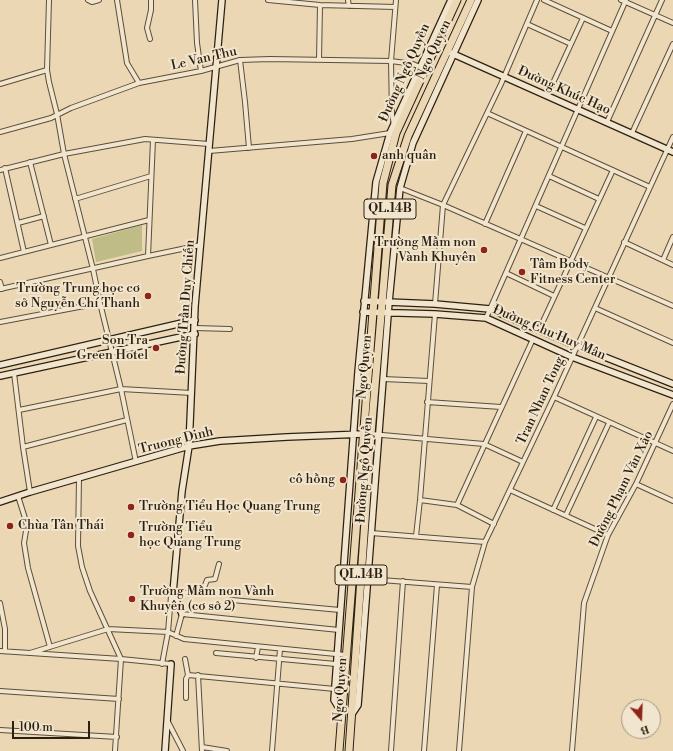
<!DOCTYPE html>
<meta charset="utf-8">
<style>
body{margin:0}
#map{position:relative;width:673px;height:751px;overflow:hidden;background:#ebd7b3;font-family:"Libre Bodoni",serif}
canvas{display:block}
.north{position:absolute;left:621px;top:699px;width:40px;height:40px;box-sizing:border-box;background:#f2e5ce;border:1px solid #a39682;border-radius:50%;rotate:161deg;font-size:11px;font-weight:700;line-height:16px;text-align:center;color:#2c2011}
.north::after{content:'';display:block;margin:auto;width:14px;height:18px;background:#8f2418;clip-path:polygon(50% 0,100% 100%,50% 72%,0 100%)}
.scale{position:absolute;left:12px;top:721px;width:78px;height:18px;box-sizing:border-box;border:2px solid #2c2011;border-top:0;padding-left:5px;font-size:12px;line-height:14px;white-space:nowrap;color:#2c2011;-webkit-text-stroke:3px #f2e5ce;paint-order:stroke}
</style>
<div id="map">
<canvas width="673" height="751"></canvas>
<div class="north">B</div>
<div class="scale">100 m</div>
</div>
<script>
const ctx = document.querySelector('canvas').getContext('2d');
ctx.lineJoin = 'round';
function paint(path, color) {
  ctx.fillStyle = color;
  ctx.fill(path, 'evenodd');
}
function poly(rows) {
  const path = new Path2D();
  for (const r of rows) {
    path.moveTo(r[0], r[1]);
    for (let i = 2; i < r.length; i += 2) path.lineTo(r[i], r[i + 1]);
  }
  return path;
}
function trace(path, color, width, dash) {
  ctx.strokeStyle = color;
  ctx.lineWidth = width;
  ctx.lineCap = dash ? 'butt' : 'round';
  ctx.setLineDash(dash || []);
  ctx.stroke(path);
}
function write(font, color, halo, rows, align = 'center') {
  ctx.font = font + ' "Libre Bodoni",serif';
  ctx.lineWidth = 4;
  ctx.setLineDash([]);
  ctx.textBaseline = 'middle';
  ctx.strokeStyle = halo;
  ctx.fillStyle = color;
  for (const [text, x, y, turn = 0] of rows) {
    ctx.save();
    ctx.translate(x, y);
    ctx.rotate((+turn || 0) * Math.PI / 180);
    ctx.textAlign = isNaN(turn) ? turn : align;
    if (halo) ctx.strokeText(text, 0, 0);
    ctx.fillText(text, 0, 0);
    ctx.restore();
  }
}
const green = poly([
 [142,225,142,251,96,262,92,239]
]);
const street = poly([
 [49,0,47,70,49,82,57,114,64,154,93,269,100,303,121,389,136,462],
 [88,0,92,2,99,0],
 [117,0,127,63,139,83],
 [195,0,197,43,201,71],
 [268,0,320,5,395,7],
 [348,0,349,6],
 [544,0,612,31],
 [621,0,673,23],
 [527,24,571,44],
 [150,39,147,28,151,10,151,0],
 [240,60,245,102,249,148],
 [319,60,320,5],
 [0,84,47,70],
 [547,96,583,18],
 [487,113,650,187],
 [607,122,662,0],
 [394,125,392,114,391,61,396,0],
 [0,132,51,118,71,108,139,83,201,71,240,60,270,59,391,61,413,64,420,67],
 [632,133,673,44],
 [209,151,352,139,390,133],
 [30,162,51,245],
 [5,168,24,252],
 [0,170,64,154,145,139,209,144],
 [549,176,599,199],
 [400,188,443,205,673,306],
 [75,199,151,176],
 [536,206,585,228],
 [18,223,44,216],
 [485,224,526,131],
 [624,242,673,265],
 [148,256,153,140],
 [0,258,149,220],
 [663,260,673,237],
 [506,273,554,296],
 [0,282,2,289],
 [0,289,148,256,201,245],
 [435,304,443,205,501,84,537,0],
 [595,308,673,343],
 [486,318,626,0],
 [0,322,100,303],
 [195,328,230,329],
 [539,330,613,170],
 [14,373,23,447,30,492],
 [383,379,429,381],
 [554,397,673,451],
 [427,402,501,407],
 [19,410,121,389,192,393],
 [371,434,484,444,523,462],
 [23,447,127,420],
 [79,478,78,546,82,567,90,591,121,659,115,751],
 [636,484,673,501],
 [510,490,608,535],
 [18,496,24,515,27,525,24,543,28,568,50,647],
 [420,500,457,505,494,524],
 [457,505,533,339],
 [553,510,596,417],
 [566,515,609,423],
 [371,533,485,542],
 [416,536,420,500,435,314],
 [368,579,472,587],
 [232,600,340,610],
 [0,603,5,629,5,651],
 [176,636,182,614,339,630],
 [0,651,121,659,171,664],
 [30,653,108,629,168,632,184,639,346,655],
 [216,653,336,664],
 [256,658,258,647],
 [185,659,188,675],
 [162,664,168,632,171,596,173,593,202,593,207,580,215,579,219,564],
 [188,675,335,689],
 [198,675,202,751],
 [0,691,119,699],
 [186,698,186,679,188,675],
 [167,720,183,751],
 [0,730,117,737],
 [202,747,227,751],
 [272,751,280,649],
 [391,751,403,581],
 [424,751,437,585],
 [459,751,472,587,485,542,554,397,673,137],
 [572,751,584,603,608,535,636,484,673,404]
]);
const secondary = poly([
 [451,53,673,152],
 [364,301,435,304,490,309,577,346,673,384],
 [363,312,435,314,486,318,572,357,673,395],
 [0,365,195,320],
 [0,376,195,334],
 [0,502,30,492,189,446,220,441,287,437,363,434],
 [182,614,173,593,182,491,189,446,195,306,222,0],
 [342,713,334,700,358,372,376,182,390,133,451,0],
 [352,714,358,705,389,302,400,188,413,143,478,0],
 [165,751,171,664]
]);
const highway = poly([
 [339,751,383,183,396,133,457,0],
 [349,751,371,434,392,185,408,136,471,0]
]);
const markers = [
 [374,156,4,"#8f2418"],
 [484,250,4,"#8f2418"],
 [522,272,4,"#8f2418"],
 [148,296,4,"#8f2418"],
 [156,348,4,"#8f2418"],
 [343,480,4,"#8f2418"],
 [131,507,4,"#8f2418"],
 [10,526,4,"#8f2418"],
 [131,535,4,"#8f2418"],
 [132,599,4,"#8f2418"]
];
const shields = [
 [390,209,52],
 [361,575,52]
];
const shieldNames = [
 ["QL.14B",390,209],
 ["QL.14B",361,575]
];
const streetNames = [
 ["Ngo Quyen",434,50,-65],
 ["Le Van Thu",204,59,-13],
 ["Đường Ngô Quyền",405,73,-66],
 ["Đường Khúc Hạo",564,91,24],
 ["Đường Trần Duy Chiến",186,307,-86],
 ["Đường Chu Huy Mân",549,333,23],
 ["Ngo Quyen",365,367,-85],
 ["Tran Nhan Tong",541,401,-65],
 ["Truong Dinh",176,441,-14],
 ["Đường Ngô Quyền",365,470,-86],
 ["Đường Phạm Văn Xảo",622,489,-64],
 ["Ngo Quyen",341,690,-86]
];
const poiNames = [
 ["anh quân",382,156],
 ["Trường Mầm non",476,243,"right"],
 ["Vành Khuyên",476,258,"right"],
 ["Tâm Body",530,265],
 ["Fitness Center",530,280],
 ["Trường Trung học cơ",140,289,"right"],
 ["sở Nguyễn Chí Thanh",140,304,"right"],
 ["Son Tra",148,341,"right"],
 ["Green Hotel",148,356,"right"],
 ["cô hồng",335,480,"right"],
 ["Trường Tiểu Học Quang Trung",139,507],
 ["Chùa Tân Thái",18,526],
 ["Trường Tiểu",139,528],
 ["học Quang Trung",139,543],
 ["Trường Mầm non Vành",140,592],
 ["Khuyên (cơ sở 2)",140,607]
];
paint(green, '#bfbc87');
trace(street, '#5c4e3a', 6);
trace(secondary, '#2c2011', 8);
trace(highway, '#2c2011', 9);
trace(street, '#f2e5ce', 4);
trace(secondary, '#f2e5ce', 5.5);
trace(highway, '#ebd7b3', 7);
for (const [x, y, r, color] of markers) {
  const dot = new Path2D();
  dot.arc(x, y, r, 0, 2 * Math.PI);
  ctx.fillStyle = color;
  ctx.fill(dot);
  trace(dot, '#f2e5ce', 1.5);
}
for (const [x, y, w] of shields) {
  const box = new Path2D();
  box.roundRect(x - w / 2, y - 10, w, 20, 3);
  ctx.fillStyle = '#f2e5ce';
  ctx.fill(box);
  trace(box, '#2c2011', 1);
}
write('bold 12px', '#2c2011', null, shieldNames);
write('13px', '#2c2011', '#f2e5ce', streetNames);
write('13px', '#2c2011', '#f2e5ce', poiNames, 'left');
</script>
